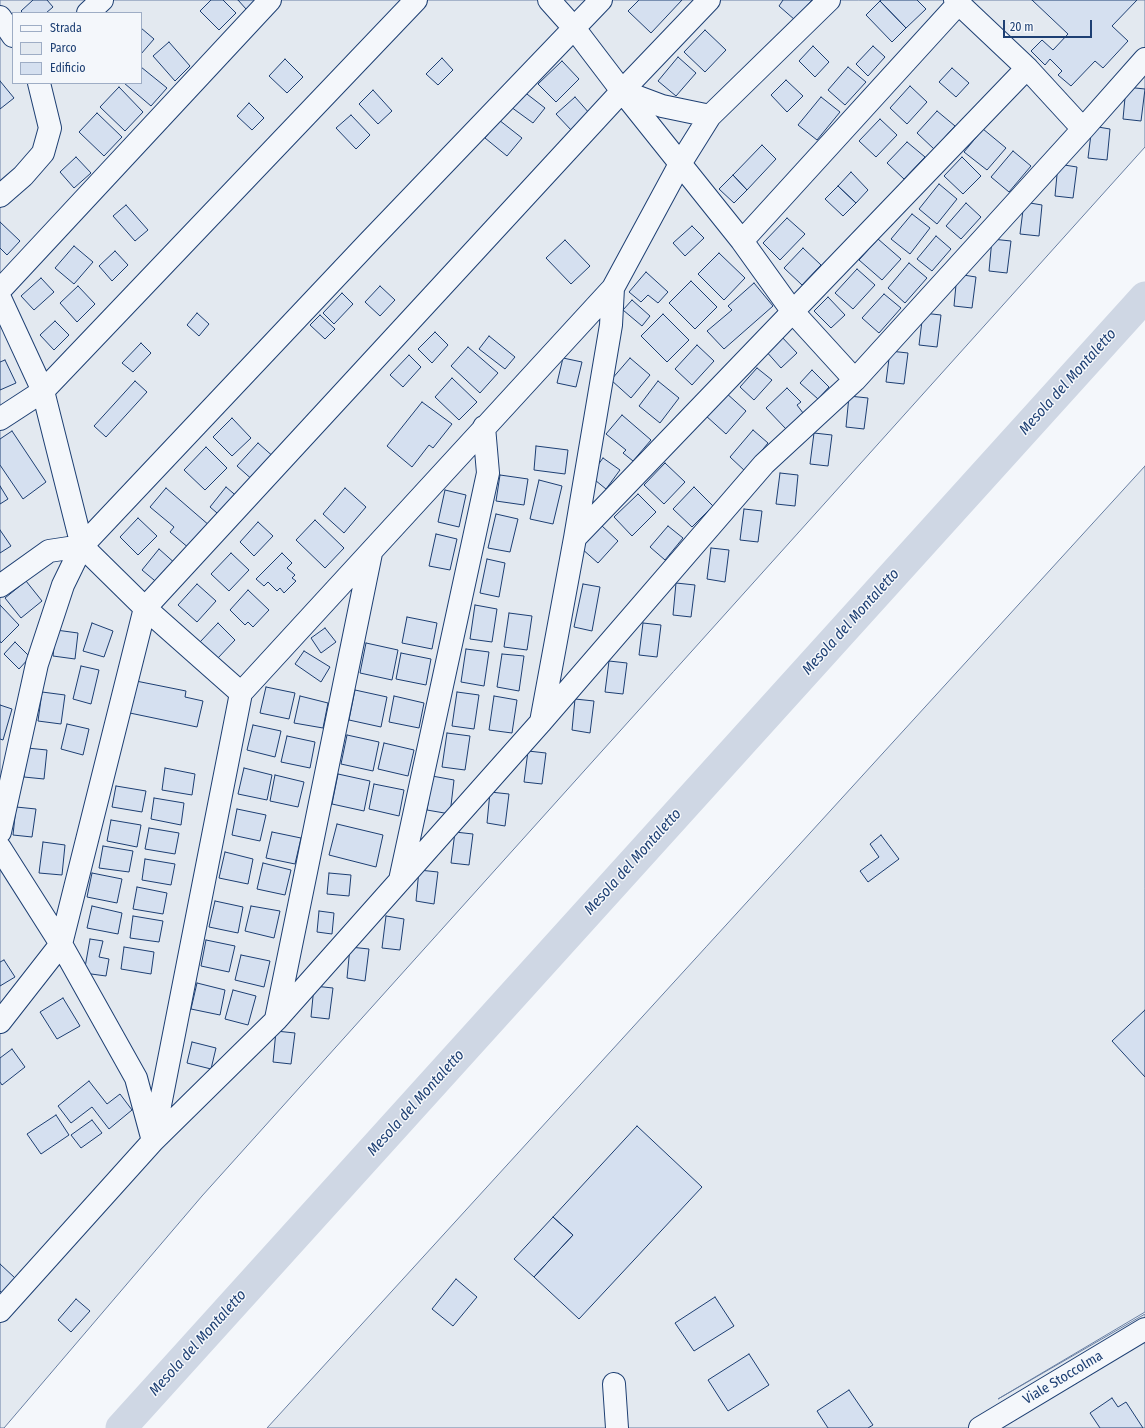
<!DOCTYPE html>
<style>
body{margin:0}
#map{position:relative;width:1145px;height:1428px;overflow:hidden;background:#f4f7fb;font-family:"Fira Sans Condensed",sans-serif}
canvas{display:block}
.legend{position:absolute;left:12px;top:12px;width:130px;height:72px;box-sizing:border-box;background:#f4f7fb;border:1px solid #9eadc5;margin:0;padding:5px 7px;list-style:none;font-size:12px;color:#1d3f73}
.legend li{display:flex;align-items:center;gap:8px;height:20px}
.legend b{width:20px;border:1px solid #9eadc5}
.scale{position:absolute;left:1003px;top:20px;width:89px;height:18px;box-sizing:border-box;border:2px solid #1d3f73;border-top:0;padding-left:5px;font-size:12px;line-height:14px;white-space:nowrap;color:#1d3f73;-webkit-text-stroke:3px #f4f7fb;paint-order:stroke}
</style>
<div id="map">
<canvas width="1145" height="1428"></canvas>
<ul class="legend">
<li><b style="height:5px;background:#f4f7fb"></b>Strada</li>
<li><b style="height:11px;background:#e3e9f0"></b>Parco</li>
<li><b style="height:11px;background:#d5e0f0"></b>Edificio</li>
</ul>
<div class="scale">20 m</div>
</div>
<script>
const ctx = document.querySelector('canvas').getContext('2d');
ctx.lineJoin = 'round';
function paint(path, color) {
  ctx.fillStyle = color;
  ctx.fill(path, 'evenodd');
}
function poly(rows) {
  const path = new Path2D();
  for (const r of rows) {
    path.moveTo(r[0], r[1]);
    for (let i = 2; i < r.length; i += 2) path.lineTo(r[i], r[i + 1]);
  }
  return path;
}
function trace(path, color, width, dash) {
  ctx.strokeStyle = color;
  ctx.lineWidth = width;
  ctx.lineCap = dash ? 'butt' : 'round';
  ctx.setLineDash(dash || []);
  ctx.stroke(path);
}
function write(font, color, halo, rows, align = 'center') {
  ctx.font = font + ' "Fira Sans Condensed",sans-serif';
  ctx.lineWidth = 3;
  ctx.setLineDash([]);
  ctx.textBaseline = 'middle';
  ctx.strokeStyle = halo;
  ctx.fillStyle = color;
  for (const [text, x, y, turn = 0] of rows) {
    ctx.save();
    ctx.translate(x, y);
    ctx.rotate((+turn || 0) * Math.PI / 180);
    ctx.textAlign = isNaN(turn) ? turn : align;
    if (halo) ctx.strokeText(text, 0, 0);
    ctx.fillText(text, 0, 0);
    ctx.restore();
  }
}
const green = poly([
 [0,0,1145,0,1145,147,202,1196,4,1428,0,1428,0,0],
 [13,13,141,13,141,83,13,83,13,13],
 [1145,466,1145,1312,998,1399,1145,1314,1145,1428,267,1428,1145,466]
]);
const canal = poly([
 [121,1428,1145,297]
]);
const building = poly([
 [33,0,47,0,53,7,46,13,23,13,21,11,33,0],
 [211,0,223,0,236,13,219,30,200,11,211,0],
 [238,0,255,0,246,9,238,0],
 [639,0,682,0,651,33,628,11,639,0],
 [783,0,812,0,795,20,779,6,783,0],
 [881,0,917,0,926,9,906,28,880,1,881,0],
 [1032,0,1137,0,1112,26,1128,41,1103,68,1095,61,1071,86,1058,75,1062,71,1050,59,1045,65,1031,51,1042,40,1053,50,1068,34,1032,0],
 [880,1,906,28,892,42,866,15,880,1],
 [141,28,154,39,141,54,141,28],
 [705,30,726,50,705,72,684,52,705,30],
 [169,42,190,66,175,81,153,56,169,42],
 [813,46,829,62,815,77,799,61,813,46],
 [873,46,885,57,868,76,856,64,873,46],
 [678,57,696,73,676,96,658,81,678,57],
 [442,58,453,70,438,85,426,74,442,58],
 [285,59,303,77,287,93,269,76,285,59],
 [562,61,579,79,556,102,538,84,562,61],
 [141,67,167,88,151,106,124,83,141,83,141,67],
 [848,67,866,82,845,105,828,90,848,67],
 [952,68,969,83,956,97,939,82,952,68],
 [786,80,803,96,787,112,771,95,786,80],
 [0,81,14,98,0,109,0,81],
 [910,86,927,102,907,124,890,108,910,86],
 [119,87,143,112,125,131,100,107,119,87],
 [1126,87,1145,89,1141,121,1123,119,1126,87],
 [373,90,392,111,378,124,359,104,373,90],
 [523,91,545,108,533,123,511,107,523,91],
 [575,97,590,114,572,131,556,114,575,97],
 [821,97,840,112,817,140,798,125,821,97],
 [249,103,264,118,252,130,237,116,249,103],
 [937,111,955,126,934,149,917,133,937,111],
 [97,113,122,137,104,156,79,132,97,113],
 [351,115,370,135,356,149,336,128,351,115],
 [880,119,897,135,876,157,859,141,880,119],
 [499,120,522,138,507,156,485,138,499,120],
 [1092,126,1110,129,1107,160,1088,158,1092,126],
 [983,129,1006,148,987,170,964,152,983,129],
 [907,142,925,157,904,179,887,163,907,142],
 [762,145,776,159,747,190,733,175,762,145],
 [1013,151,1031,166,1009,192,991,177,1013,151],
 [76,157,91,173,74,188,60,172,76,157],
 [962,157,981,176,963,194,944,176,962,157],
 [1058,164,1077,167,1073,198,1055,196,1058,164],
 [851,172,868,190,856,203,838,186,851,172],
 [733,175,747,190,734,203,719,189,733,175],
 [939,184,957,199,937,224,919,209,939,184],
 [838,186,856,203,843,216,825,199,838,186],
 [1024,202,1042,205,1039,236,1020,234,1024,202],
 [966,203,981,217,961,239,946,226,966,203],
 [126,205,148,230,135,241,113,216,126,205],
 [912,214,930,228,910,254,891,239,912,214],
 [787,218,805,234,780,260,763,243,787,218],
 [0,222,20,241,7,255,0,248,0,222],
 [692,226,704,238,685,256,673,243,692,226],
 [936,236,951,249,932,271,917,259,936,236],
 [878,239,901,259,882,280,859,260,878,239],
 [992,239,1011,241,1007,273,989,271,992,239],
 [565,240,590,266,571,284,546,258,565,240],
 [74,246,93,262,74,284,55,268,74,246],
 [803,248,821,265,802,285,784,268,803,248],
 [115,251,128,265,112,281,99,266,115,251],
 [719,253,745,278,724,300,698,274,719,253],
 [909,263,927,278,905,303,888,288,909,263],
 [857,269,875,285,853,309,835,293,857,269],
 [646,272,668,292,658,303,648,295,641,302,629,292,646,272],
 [957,274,976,277,972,308,954,306,957,274],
 [41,278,54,292,34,310,21,296,41,278],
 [691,281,717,307,695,329,669,303,691,281],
 [754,283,773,306,724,349,707,331,732,310,728,306,754,283],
 [78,286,95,304,77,322,60,303,78,286],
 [380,286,395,300,380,316,365,302,380,286],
 [342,293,353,304,334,324,323,313,342,293],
 [884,294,901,308,879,333,862,318,884,294],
 [828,297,845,315,831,328,814,311,828,297],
 [632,300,650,316,642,326,623,310,632,300],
 [197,313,209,324,199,336,187,325,197,313],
 [923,313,941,315,937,347,919,345,923,313],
 [663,314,689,340,667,362,641,336,663,314],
 [320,315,335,329,325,339,310,325,320,315],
 [55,321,69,335,54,350,40,335,55,321],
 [435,332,448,345,432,363,418,349,435,332],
 [780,335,797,353,781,368,765,350,780,335],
 [489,336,515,357,505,369,479,349,489,336],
 [141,343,151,353,133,372,122,363,141,343],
 [697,345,714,361,692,385,675,369,697,345],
 [468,347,498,373,480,393,451,366,468,347],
 [890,351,908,353,904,384,886,382,890,351],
 [409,355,421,367,403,387,390,375,409,355],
 [563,358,582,362,576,387,557,383,563,358],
 [630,358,650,375,631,398,611,380,630,358],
 [5,360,16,383,0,390,0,362,5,360],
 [757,368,772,380,754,400,740,387,757,368],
 [812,370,829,387,818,399,800,383,812,370],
 [452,378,477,402,459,420,435,397,452,378],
 [135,381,147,392,106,437,94,426,135,381],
 [658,381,679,398,660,423,639,406,658,381],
 [787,388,801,402,797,405,803,413,786,429,766,408,787,388],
 [725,392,746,411,726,434,705,415,725,392],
 [849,396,868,398,864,429,846,427,849,396],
 [422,402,452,424,433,448,429,445,412,467,387,446,422,402],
 [622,415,651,440,633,461,623,453,626,450,606,434,622,415],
 [232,418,251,438,232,456,213,437,232,418],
 [753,430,768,443,745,471,730,457,753,430],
 [12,431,46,482,23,499,0,465,0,439,12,431],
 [814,433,832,435,828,466,810,464,814,433],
 [258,443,276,459,255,482,237,466,258,443],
 [536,446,568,450,565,474,534,470,536,446],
 [206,447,227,468,205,490,184,470,206,447],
 [603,458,620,470,606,489,590,476,603,458],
 [665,463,685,482,664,504,644,485,665,463],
 [780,473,798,475,795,506,776,504,780,473],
 [500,475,528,479,524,505,496,501,500,475],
 [539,480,562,486,553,524,530,519,539,480],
 [0,486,8,499,0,504,0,486],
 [226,487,240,499,223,518,210,507,226,487],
 [694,487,713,506,692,527,673,509,694,487],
 [166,488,210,526,190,549,170,532,174,527,150,507,166,488],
 [345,488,366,507,344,533,323,514,345,488],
 [445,490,466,495,459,527,438,522,445,490],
 [638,494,656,512,632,536,614,517,638,494],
 [744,509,762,511,758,542,740,540,744,509],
 [496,514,518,519,510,552,488,548,496,514],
 [138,518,157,536,138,555,120,537,138,518],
 [315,520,344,548,325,568,296,540,315,520],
 [258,522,273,536,254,556,240,542,258,522],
 [601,525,618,541,598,563,581,548,601,525],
 [668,526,683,538,665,560,650,547,668,526],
 [0,530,11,546,0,553,0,530],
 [436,534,457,539,450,570,429,566,436,534],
 [711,548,729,550,725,582,707,579,711,548],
 [159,549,177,565,160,585,142,570,159,549],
 [231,553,249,570,229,591,211,574,231,553],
 [282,553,292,563,287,568,295,575,292,578,296,581,284,593,280,588,277,591,268,582,264,586,256,579,282,553],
 [487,559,505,563,499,597,480,593,487,559],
 [26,581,42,601,21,618,5,598,26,581],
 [676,583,695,585,691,617,673,615,676,583],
 [197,584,216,601,197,622,178,605,197,584],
 [583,584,600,587,592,631,574,627,583,584],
 [248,590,269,610,253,627,248,622,245,625,230,610,248,590],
 [0,605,19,625,1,643,0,641,0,605],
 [475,605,497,609,492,642,470,639,475,605],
 [509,613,532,616,527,650,504,647,509,613],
 [407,617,437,623,432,649,402,643,407,617],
 [92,623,113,631,104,657,83,651,92,623],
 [218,623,235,640,217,659,200,642,218,623],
 [643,623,661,625,657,657,639,655,643,623],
 [325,628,336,642,321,653,311,638,325,628],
 [56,630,78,633,75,659,53,656,56,630],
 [15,642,30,657,19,669,4,654,15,642],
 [366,643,398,650,392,680,360,673,366,643],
 [466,649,489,652,484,686,461,682,466,649],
 [304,651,330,667,321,682,295,664,304,651],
 [401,653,431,659,426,685,396,679,401,653],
 [502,654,524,656,519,691,497,687,502,654],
 [609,661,627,663,623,694,605,692,609,661],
 [81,666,99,670,91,704,73,699,81,666],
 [131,680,186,691,185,697,203,701,197,727,125,712,131,680],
 [266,687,295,693,289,719,260,713,266,687],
 [355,690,387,697,381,727,349,720,355,690],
 [42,692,65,695,61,724,38,721,42,692],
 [457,692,479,695,474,729,452,726,457,692],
 [300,696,328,703,323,728,294,723,300,696],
 [394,696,424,703,419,728,389,722,394,696],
 [494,696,517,700,512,733,489,730,494,696],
 [575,699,594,701,590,733,572,730,575,699],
 [0,705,12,709,3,740,0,739,0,705],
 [67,724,89,729,83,755,61,749,67,724],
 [253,725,281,731,275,757,247,750,253,725],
 [447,733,470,736,465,770,442,767,447,733],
 [347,735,379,742,373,771,341,764,347,735],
 [287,736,315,742,310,768,281,762,287,736],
 [384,743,414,750,408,776,378,769,384,743],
 [27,748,47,750,44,779,24,777,27,748],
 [528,751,546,753,542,784,524,782,528,751],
 [165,768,195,774,192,795,162,790,165,768],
 [244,768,272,775,267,800,238,794,244,768],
 [338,774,370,781,364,811,332,804,338,774],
 [275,775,304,782,298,807,270,801,275,775],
 [432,776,454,780,450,814,427,810,432,776],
 [374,784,404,790,399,816,369,809,374,784],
 [116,786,146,791,142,812,112,807,116,786],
 [490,792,509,794,505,826,487,823,490,792],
 [154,798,184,803,181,825,151,819,154,798],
 [16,807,36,809,32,837,13,835,16,807],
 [237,809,266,815,260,841,232,835,237,809],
 [111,820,141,825,137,847,107,841,111,820],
 [337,824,383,835,376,867,329,855,337,824],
 [149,828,179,833,175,854,145,849,149,828],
 [272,832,301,838,295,864,266,858,272,832],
 [455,832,473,834,469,865,451,863,455,832],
 [881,835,899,859,868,882,860,871,879,857,870,844,881,835],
 [43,842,65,845,62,875,39,873,43,842],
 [103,846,133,851,129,872,99,868,103,846],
 [225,852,253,859,248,884,219,878,225,852],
 [145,859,175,864,171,885,142,880,145,859],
 [263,863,291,870,285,895,257,889,263,863],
 [419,870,438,872,434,904,416,901,419,870],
 [92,873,122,879,117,903,87,897,92,873],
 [329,873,351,875,349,896,327,894,329,873],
 [137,887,167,893,163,914,133,909,137,887],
 [215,901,243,907,238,933,209,927,215,901],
 [92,906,122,913,118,934,87,928,92,906],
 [251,906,280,911,274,938,245,931,251,906],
 [319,911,334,913,332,934,317,932,319,911],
 [133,916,163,921,159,942,130,938,133,916],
 [386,916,404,919,400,950,382,948,386,916],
 [90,939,103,941,99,957,109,959,106,976,84,973,90,939],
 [206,940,235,946,229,972,201,966,206,940],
 [124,947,154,952,151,974,121,969,124,947],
 [350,947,369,949,365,981,347,978,350,947],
 [241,955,270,961,264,987,235,980,241,955],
 [4,960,15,977,0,986,0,962,4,960],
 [197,983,225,990,220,1015,191,1009,197,983],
 [314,986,333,988,329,1019,311,1017,314,986],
 [233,990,256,996,248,1025,225,1019,233,990],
 [63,998,80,1026,57,1039,40,1012,63,998],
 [1145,1010,1145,1077,1112,1041,1145,1010],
 [276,1031,295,1033,291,1064,273,1062,276,1031],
 [192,1042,216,1048,211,1069,187,1063,192,1042],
 [12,1049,25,1067,2,1085,0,1082,0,1058,12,1049],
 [89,1081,107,1104,120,1094,132,1110,109,1129,92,1107,71,1123,58,1106,89,1081],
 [56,1115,69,1135,41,1154,27,1134,56,1115],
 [92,1120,102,1133,81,1148,71,1135,92,1120],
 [637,1126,702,1187,579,1319,534,1277,573,1235,553,1217,637,1126],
 [553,1217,573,1235,534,1277,514,1259,553,1217],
 [0,1264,15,1278,2,1293,0,1291,0,1264],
 [456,1279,477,1297,453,1326,432,1309,456,1279],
 [715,1297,734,1326,694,1351,675,1323,715,1297],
 [76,1299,90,1311,71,1332,58,1320,76,1299],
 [749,1354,769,1385,728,1411,708,1380,749,1354],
 [849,1390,873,1425,868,1428,828,1428,817,1411,849,1390],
 [1112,1398,1118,1407,1126,1402,1143,1428,1100,1428,1090,1413,1112,1398]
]);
const minor = poly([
 [549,0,574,28,622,91,662,106,710,116],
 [955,0,1027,68,1083,129],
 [88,13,102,0],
 [0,17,13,36],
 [622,91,742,241,793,312,855,380],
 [0,196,23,176,43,153,50,128,39,83],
 [742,241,958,4],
 [0,290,270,0],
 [0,298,43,391,82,546,145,608,241,693],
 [0,419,43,391,416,0],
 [575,538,611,325,613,288],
 [0,586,49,551,82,546,368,243,601,0],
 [541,722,575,538,1027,68],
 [0,832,37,664,63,585,82,546],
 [0,848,61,944,0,1022],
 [400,880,488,473,484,427],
 [276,1019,371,553],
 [154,1136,241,693,613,288,680,164,710,116,829,0],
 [153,1141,136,1078,61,944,145,608,622,91,709,0],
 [0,1311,153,1141,276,1020,541,722,764,464,855,380,1083,129,1145,59],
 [614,1384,617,1428],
 [980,1428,1145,1329]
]);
const streetNames = [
 ["Viale Stoccolma",1063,1378,-31]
];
const waterNames = [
 ["Mesola del Montaletto",1068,382,-48],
 ["Mesola del Montaletto",851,622,-48],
 ["Mesola del Montaletto",633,862,-48],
 ["Mesola del Montaletto",416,1103,-48],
 ["Mesola del Montaletto",198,1343,-48]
];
paint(green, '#e3e9f0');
trace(green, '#687fa3', 1);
trace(canal, '#cfd7e4', 31);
paint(building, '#d5e0f0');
trace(building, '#1d3f73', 1);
trace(minor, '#1d3f73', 24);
trace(minor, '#f4f7fb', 22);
write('14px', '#1d3f73', '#f4f7fb', streetNames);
write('italic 15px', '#1d3f73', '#f4f7fb', waterNames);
</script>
